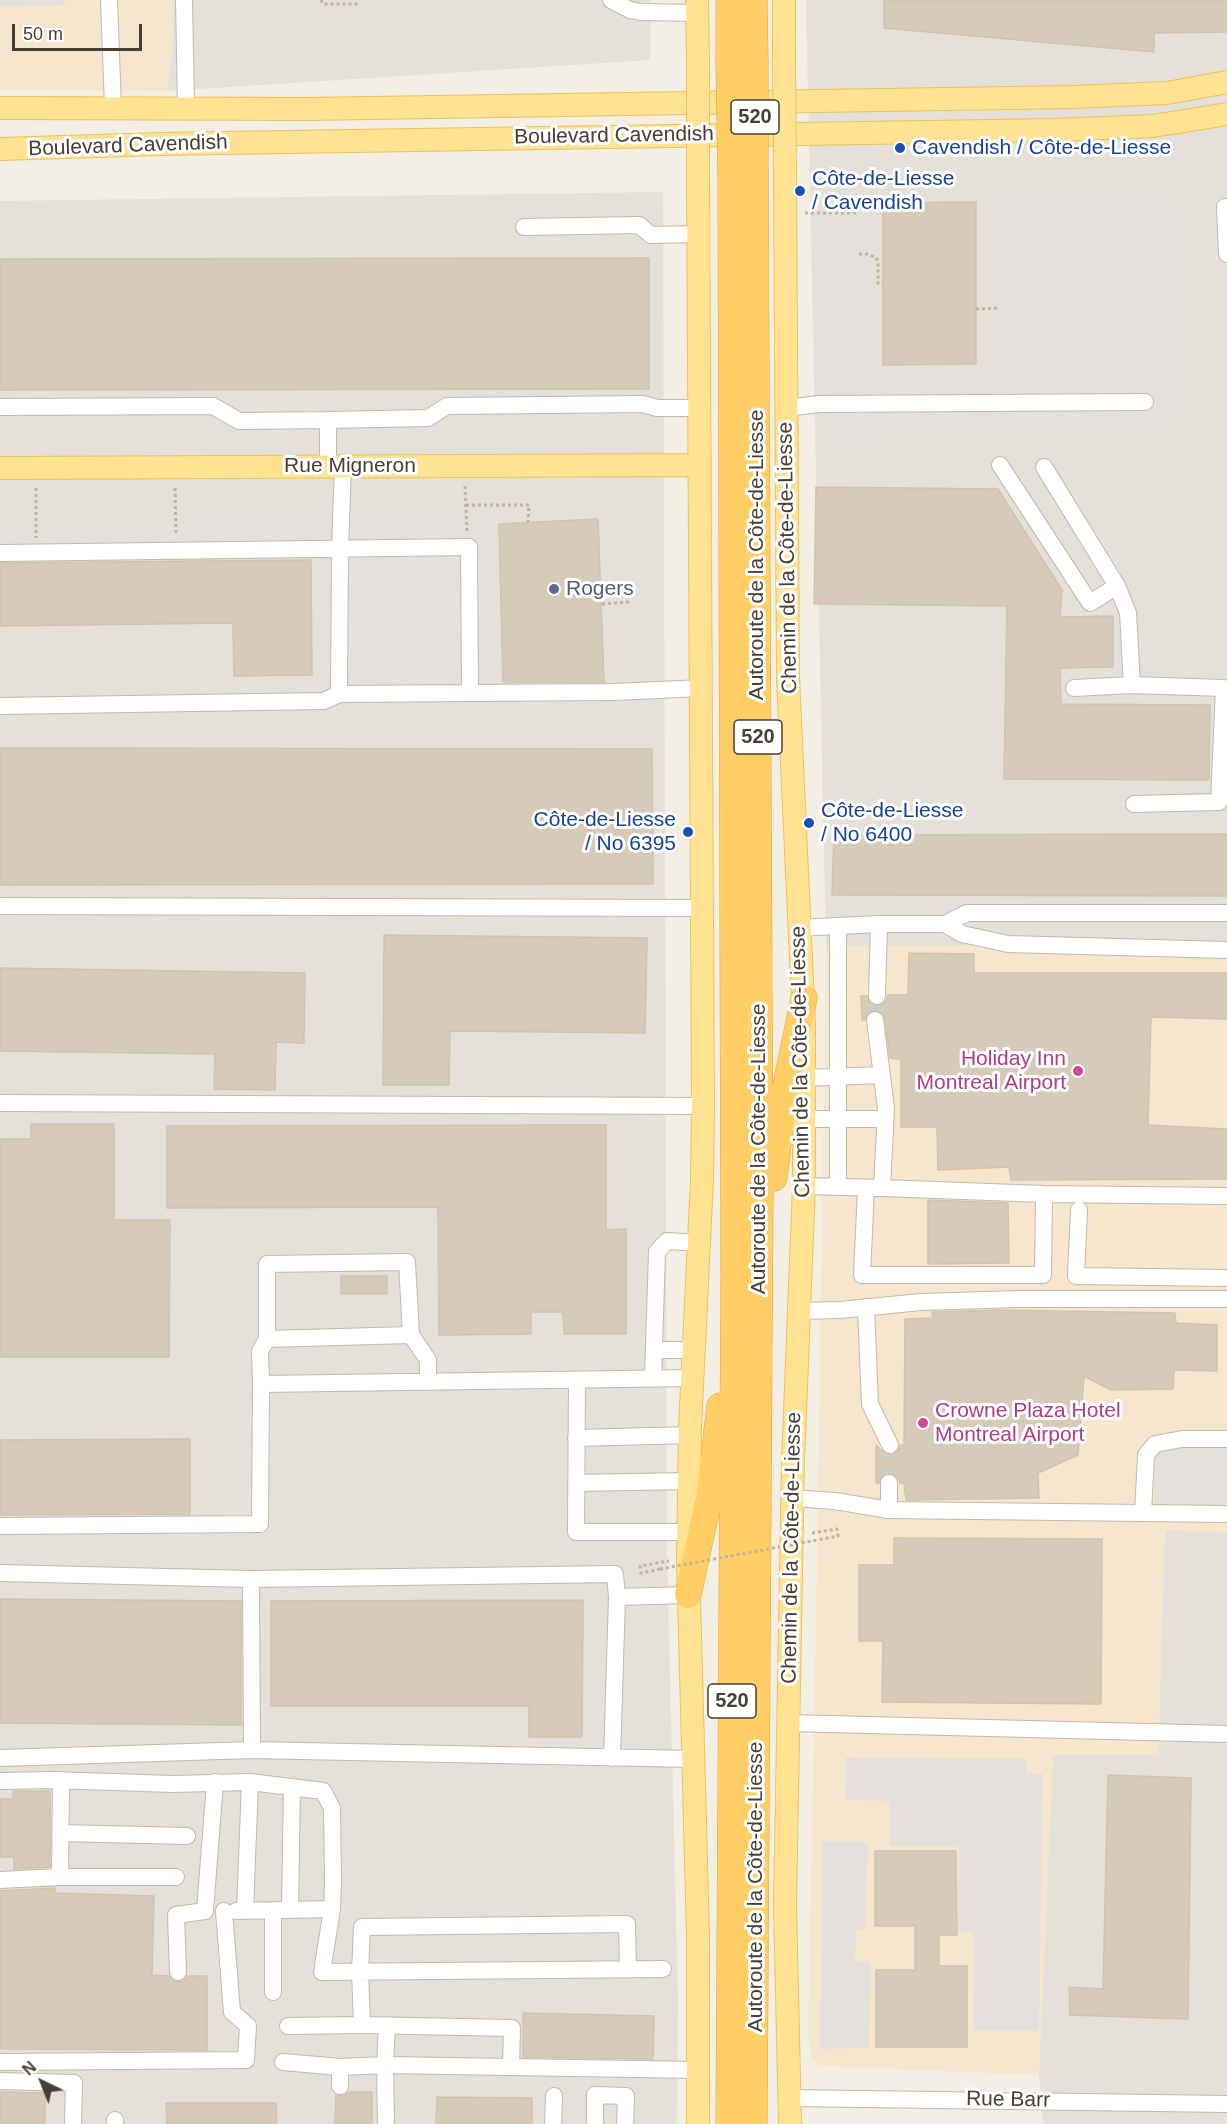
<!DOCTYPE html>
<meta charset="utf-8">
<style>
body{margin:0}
#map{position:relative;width:1227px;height:2124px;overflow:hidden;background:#f3efe4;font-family:Arial,sans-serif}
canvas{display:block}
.north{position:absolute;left:12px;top:2052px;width:60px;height:60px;-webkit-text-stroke:4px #fff;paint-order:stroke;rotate:317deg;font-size:16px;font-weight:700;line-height:24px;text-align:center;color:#463f34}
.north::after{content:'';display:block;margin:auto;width:21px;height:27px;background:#463f34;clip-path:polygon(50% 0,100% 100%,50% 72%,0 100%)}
.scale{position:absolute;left:12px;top:24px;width:130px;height:27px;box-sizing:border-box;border:3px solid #463f34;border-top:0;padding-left:8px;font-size:18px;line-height:21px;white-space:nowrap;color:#463f34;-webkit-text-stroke:4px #fff;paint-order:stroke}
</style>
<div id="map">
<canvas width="1227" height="2124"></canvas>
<div class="north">N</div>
<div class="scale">50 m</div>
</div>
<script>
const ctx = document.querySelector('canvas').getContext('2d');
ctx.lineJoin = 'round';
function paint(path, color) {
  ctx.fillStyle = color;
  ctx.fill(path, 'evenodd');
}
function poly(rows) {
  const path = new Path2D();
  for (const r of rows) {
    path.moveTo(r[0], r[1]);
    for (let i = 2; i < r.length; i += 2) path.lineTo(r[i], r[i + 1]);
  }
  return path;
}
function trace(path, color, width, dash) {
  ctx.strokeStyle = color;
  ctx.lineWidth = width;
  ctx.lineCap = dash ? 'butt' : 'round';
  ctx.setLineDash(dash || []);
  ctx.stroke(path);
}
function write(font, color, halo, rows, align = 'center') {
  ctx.font = font + ' Arial,sans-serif';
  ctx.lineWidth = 6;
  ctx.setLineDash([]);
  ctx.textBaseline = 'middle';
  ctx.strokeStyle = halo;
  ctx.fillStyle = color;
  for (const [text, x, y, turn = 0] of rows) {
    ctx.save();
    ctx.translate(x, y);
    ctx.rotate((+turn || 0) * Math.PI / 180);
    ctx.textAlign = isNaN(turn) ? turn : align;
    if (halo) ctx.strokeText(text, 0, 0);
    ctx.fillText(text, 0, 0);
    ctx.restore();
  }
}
const commercial = poly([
 [0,0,173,0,173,48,167,91,0,90],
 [1227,945,1227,1533,1165,1531,1158,1755,1053,1755,1039,2075,820,2066,812,2060,808,2038,817,1566,826,946]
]);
const industrial = poly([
 [173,0,651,0,650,60,167,91,173,48],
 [806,0,1227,0,1227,945,826,946],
 [663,192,667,1553,678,2000,677,2124,0,2124,0,201],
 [1165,1530,1227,1533,1227,2124,1043,2124,1039,2075,1053,1755,1158,1755]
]);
const parking = poly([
 [0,0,65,0,65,5,0,7],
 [1163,198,1164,217,1184,217,1185,408,1166,409,1166,429,838,433,838,399,823,399,822,203,870,203,871,366,988,365,987,218,1002,218,1002,200],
 [494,524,495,684,317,685,316,558,0,561,0,529],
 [1227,1443,1227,1508,1154,1507,1155,1444],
 [846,1757,1027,1759,1027,1774,1043,1774,1039,2031,973,2031,974,1933,958,1932,959,1847,890,1846,890,1801,845,1800],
 [823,1841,868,1842,865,1929,856,1929,855,1962,871,1961,869,2048,820,2049]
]);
const building = poly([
 [884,0,1227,0,1227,32,1154,33,1154,52,884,28,884,0],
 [976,202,976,364,883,365,883,203,976,202],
 [649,258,649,389,0,390,0,259,649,258],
 [816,487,998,489,1062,590,1060,617,1113,616,1113,667,1060,668,1061,704,1210,705,1209,780,1004,779,1007,606,814,604,816,487],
 [598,519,604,682,503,682,499,524,598,519],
 [311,560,312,675,234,676,233,623,0,626,0,563,311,560],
 [0,748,652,749,653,884,0,885,0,748],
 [1227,834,1227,896,832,895,834,835,1227,834],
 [384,935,647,938,645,1033,450,1031,449,1085,383,1085,384,935],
 [909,953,974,954,974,973,1227,973,1227,1019,1151,1017,1148,1125,1227,1129,1227,1179,1011,1180,1009,1167,938,1170,937,1127,901,1127,901,1059,890,1058,884,1014,880,1011,873,1010,868,1012,865,1020,862,1020,861,996,867,996,871,1005,877,1006,886,1002,888,995,908,995,909,953],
 [0,968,305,973,304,1043,276,1042,275,1090,214,1089,215,1054,0,1051,0,968],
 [31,1124,114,1124,114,1220,170,1220,169,1357,0,1357,0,1139,31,1139,31,1124],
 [606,1125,606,1230,626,1229,626,1334,564,1334,563,1312,531,1312,531,1334,439,1335,438,1207,167,1208,167,1126,606,1125],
 [928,1200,1008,1203,1009,1263,928,1264,928,1200],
 [341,1276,387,1276,387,1294,341,1294,341,1276],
 [1000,1310,1175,1313,1176,1323,1217,1325,1217,1371,1174,1370,1173,1389,1111,1390,1084,1376,1078,1455,1038,1473,1039,1498,906,1500,904,1483,900,1483,898,1477,894,1474,884,1474,879,1483,876,1483,876,1445,884,1453,890,1455,898,1451,900,1445,904,1445,905,1319,933,1318,932,1312,1000,1310],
 [190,1439,190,1514,0,1515,0,1440,190,1439],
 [894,1538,1102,1539,1101,1704,882,1702,883,1641,859,1641,859,1565,894,1565,894,1538],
 [0,1599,241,1601,241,1725,0,1723,0,1599],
 [583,1600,582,1737,529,1737,529,1706,271,1706,271,1601,583,1600],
 [1108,1775,1191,1778,1188,2019,1070,2015,1069,1987,1103,1989,1108,1775],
 [13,1791,50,1791,50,1867,14,1869,14,1857,0,1857,0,1799,13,1799,13,1791],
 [875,1851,956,1851,957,1935,939,1935,939,1966,967,1966,967,2047,876,2047,876,1970,915,1970,915,1926,875,1926,875,1851],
 [55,1888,55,1893,154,1896,152,1975,168,1976,173,1981,178,1982,184,1981,188,1976,207,1976,207,2050,0,2049,0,1891,55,1888],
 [523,2013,654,2016,653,2059,523,2057,523,2013],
 [0,2092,45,2093,45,2124,0,2124,0,2092],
 [349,2092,372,2092,372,2124,335,2124,336,2095,345,2095,349,2092],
 [437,2097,532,2098,532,2124,436,2124,437,2097],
 [166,2103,276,2103,277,2124,167,2124,166,2103]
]);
const minorTunnel = poly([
 [875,1020,877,996],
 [889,1483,890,1445]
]);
const path = poly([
 [321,0,323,4,359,4],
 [805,213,859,213],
 [859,254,868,254,876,258,878,261,878,283,883,283],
 [976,309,1000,308],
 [465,486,467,532],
 [36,488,36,538],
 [175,488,176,534],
 [466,505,529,505,528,522],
 [602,604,629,602],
 [812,1533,837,1529,838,1536,817,1540],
 [660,1569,641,1573,640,1566,669,1561]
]);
const minor = poly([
 [109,0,113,108],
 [184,0,186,108],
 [611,0,630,10,641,12,697,13],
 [1227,207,1225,207,1227,254],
 [524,227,639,225,651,235,698,234],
 [0,407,213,406,239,421,328,420],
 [786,408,819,404,1145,402],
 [1000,465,1090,603,1117,586,1044,467],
 [328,466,328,420,428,418,447,406,643,404,657,408,699,408],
 [343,466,340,549,339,694,470,693],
 [0,553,469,547,470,693,614,692,702,688],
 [1117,586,1128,613,1132,685,1224,688,1219,802,1134,804],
 [1074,688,1132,685],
 [0,706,324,701,339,694],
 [0,906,703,908],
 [945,924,962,934,1008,944,1227,950],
 [798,928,879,924,945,924,967,913,1227,913],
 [877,996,879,924],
 [804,1078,881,1075],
 [0,1103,703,1106],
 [804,1119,885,1119],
 [804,1186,882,1188,886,1109,875,1020],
 [838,1187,838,927],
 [866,1188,862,1275,1043,1275,1044,1194],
 [882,1188,1044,1194,1227,1196],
 [1079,1210,1076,1276,1227,1278],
 [866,1307,870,1404,890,1445],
 [799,1311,840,1310,921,1302,1019,1299,1227,1299],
 [411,1335,267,1339,267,1264,407,1262,411,1335,428,1360,428,1382],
 [654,1350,693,1350],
 [653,1379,657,1252,667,1241,699,1243],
 [577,1380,576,1532,688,1532],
 [261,1384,260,1351,267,1339],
 [576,1438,690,1435],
 [576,1483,689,1481],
 [889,1483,889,1510],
 [792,1498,835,1501,889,1510,1143,1513,1146,1455,1155,1444,1182,1439,1227,1439],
 [1143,1513,1227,1514],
 [0,1526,260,1524,261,1384,692,1378],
 [0,1573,251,1579,615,1574,617,1597,688,1595],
 [251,1579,252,1750],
 [788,1723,1227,1734],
 [0,1758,252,1750,693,1759],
 [612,1758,617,1597],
 [0,1781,51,1780,173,1784,250,1782,323,1791,332,1808,333,1881,332,1909,322,1972,663,1969],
 [60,1833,187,1836],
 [60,1877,176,1877],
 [0,1880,60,1877,61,1780],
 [273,1910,273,1992],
 [290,1910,292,1787],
 [236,1911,332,1909],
 [245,1911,250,1782],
 [178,1972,176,1915,205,1911,215,1782],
 [288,2026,362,2025],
 [0,2062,246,2060,248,2026,232,2012,224,1911],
 [283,2062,340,2067],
 [511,2067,512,2028,362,2025,360,1971,362,1927,627,1924,628,1969],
 [0,2081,74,2083,73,2124],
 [340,2086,340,2067,385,2065,387,2026],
 [789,2098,1227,2104],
 [115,2120,115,2124],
 [386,2124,385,2065,698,2070],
 [553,2124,554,2096],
 [595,2124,595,2095,626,2096,625,2124]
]);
const major = poly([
 [697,0,698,62],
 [784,0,784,60],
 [0,108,308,109,1073,97,1167,93,1227,82],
 [0,149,160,144,1055,130,1153,126,1227,114],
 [785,172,788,677,804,1024,804,1186,793,1461,785,1905,790,2124],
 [698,174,703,1106,702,1180,690,1427,688,1560,698,1936,698,2124],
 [0,468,700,465]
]);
const highway = poly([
 [729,0,729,62],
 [754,0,755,61],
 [774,1178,784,1095,804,998],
 [688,1595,709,1498,720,1406],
 [729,2124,734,1278,731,174],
 [754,2124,760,1189,755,173]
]);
const pathBridge = poly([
 [660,1569,817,1540]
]);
const majorBridge = poly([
 [784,60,785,172],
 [698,62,698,174]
]);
const highwayBridge = poly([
 [755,61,755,173],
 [729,62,731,174]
]);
const markers = [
 [900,148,6,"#1a4fb4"],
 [800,191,6,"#1a4fb4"],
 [554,589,6,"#5c6f8a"],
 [809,823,6,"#1a4fb4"],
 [688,832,6,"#1a4fb4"],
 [1078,1071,6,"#d1479c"],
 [923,1423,6,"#d1479c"]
];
const shields = [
 [755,117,48],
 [758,737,48],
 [732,1701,48]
];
const shieldNames = [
 ["520",755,117],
 ["520",758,737],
 ["520",732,1701]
];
const streetNames = [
 ["Boulevard Cavendish",614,136,-1],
 ["Boulevard Cavendish",128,146,-2],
 ["Rue Migneron",350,466],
 ["Autoroute de la Côte-de-Liesse",757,555,-90],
 ["Chemin de la Côte-de-Liesse",788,558,-91],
 ["Chemin de la Côte-de-Liesse",801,1062,-91],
 ["Autoroute de la Côte-de-Liesse",759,1149,-90],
 ["Chemin de la Côte-de-Liesse",792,1548,-89],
 ["Autoroute de la Côte-de-Liesse",756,1887,-90],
 ["Rue Barr",1008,2100,1]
];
const transitNames = [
 ["Cavendish / Côte-de-Liesse",912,148],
 ["Côte-de-Liesse",812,179],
 ["/ Cavendish",812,203],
 ["Côte-de-Liesse",821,811],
 ["/ No 6400",821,835],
 ["Côte-de-Liesse",676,820,"right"],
 ["/ No 6395",676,844,"right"]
];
const serviceNames = [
 ["Rogers",566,589]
];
const hotelNames = [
 ["Holiday Inn",1066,1059],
 ["Montreal Airport",1066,1083],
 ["Crowne Plaza Hotel",935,1411,"left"],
 ["Montreal Airport",935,1435,"left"]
];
paint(commercial, '#f7e6ce');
paint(industrial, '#e5e0d9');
paint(parking, '#e4e1dd');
paint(building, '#d6cbb9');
trace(building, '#d1c3ac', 1.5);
trace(minorTunnel, '#d0ccc1', 16, [16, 8]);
trace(minor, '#c2baa9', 18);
trace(major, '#ebc25b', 24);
trace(highway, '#e7a52b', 27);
trace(path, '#c2b397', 3, [3, 3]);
trace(minor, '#fff', 16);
trace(major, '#ffe292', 22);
trace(highway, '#ffce64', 26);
trace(majorBridge, '#ebc25b', 24, []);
trace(highwayBridge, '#e7a52b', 27, []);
trace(pathBridge, '#c2b397', 3, [3, 3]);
trace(majorBridge, '#ffe292', 22);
trace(highwayBridge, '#ffce64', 26);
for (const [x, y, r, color] of markers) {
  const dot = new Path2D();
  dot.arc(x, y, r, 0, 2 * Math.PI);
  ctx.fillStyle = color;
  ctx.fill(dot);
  trace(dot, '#fff', 2);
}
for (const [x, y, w] of shields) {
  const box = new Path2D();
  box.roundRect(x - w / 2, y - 17, w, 34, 4.5);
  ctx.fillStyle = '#fff';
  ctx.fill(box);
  trace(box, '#463f34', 1.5);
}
write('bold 20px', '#463f34', null, shieldNames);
write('21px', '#463f34', '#fff', streetNames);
write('21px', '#164399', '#fff', transitNames, 'left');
write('21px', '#4e5e75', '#fff', serviceNames, 'left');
write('21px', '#b23c85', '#fff', hotelNames, 'right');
</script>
